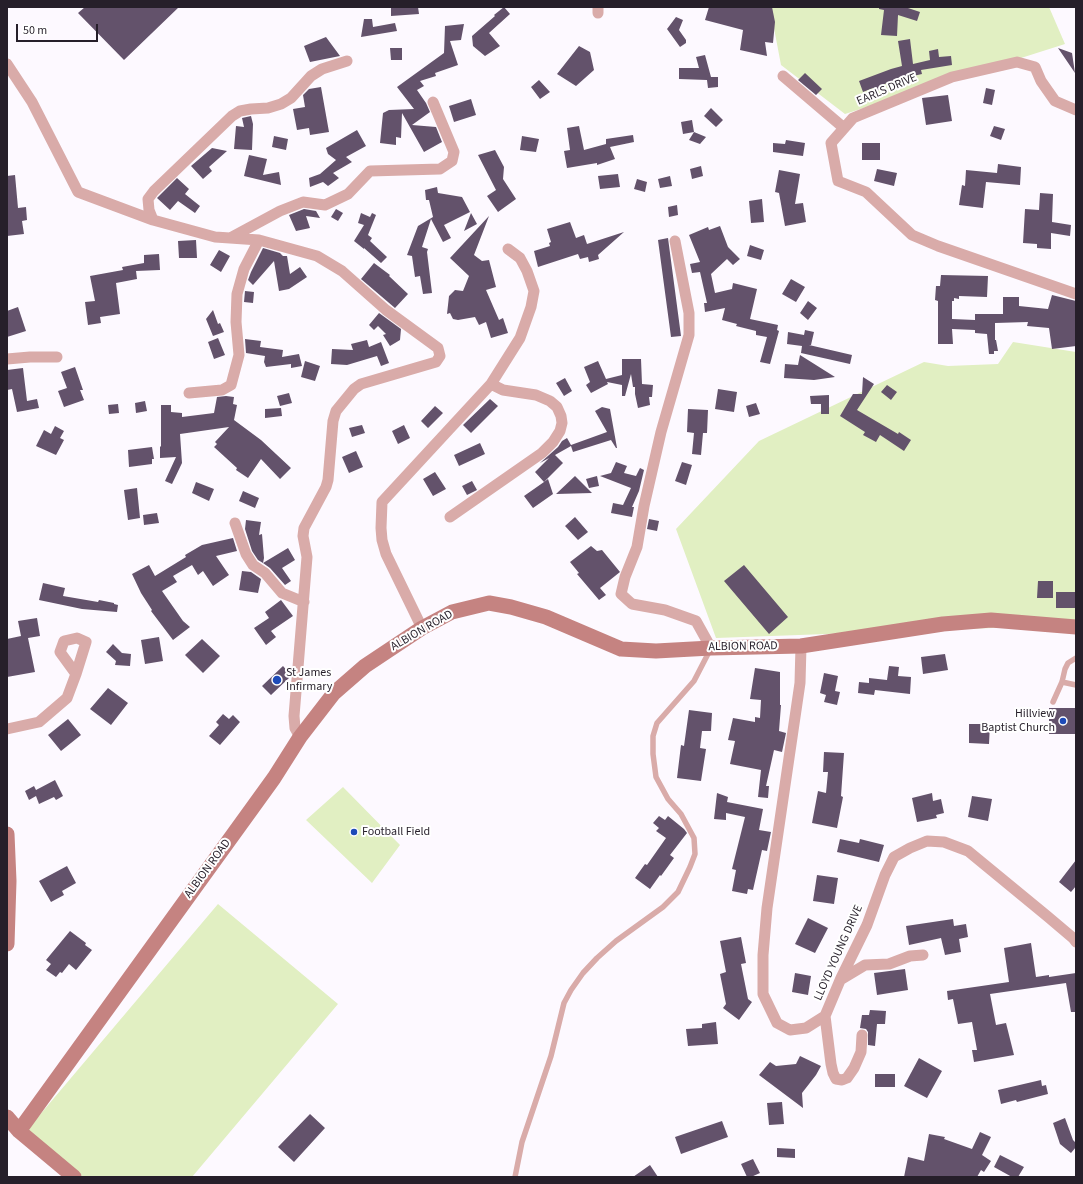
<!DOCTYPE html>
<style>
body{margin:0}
#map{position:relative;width:1083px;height:1184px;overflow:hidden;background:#fdf9ff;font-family:"Source Sans 3",sans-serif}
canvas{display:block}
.frame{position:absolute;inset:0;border:8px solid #261f2a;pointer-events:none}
.scale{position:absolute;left:16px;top:24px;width:82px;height:18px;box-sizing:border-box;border:2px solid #261f2a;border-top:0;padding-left:5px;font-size:12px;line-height:14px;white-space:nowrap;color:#261f2a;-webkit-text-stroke:3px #fff;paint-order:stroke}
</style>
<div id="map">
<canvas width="1083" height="1184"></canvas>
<div class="frame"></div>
<div class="scale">50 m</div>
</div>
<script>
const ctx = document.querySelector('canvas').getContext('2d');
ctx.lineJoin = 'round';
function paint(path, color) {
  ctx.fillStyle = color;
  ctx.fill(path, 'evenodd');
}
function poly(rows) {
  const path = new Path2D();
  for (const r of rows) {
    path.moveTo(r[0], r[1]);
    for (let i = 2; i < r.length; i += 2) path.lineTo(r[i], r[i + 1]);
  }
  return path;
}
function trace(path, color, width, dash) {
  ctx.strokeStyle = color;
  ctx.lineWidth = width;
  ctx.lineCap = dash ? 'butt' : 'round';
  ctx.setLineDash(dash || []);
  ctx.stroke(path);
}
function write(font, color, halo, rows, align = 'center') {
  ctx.font = font + ' "Source Sans 3",sans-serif';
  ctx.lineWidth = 4;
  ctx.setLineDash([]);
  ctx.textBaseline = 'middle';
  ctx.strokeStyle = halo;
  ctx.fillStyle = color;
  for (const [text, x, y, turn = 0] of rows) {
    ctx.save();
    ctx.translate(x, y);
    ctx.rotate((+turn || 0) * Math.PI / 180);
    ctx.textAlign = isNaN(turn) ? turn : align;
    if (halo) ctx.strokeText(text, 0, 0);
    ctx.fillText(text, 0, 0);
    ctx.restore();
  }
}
const green = poly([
 [770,7,1049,7,1065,44,845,114,781,65],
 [1013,342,1076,352,1076,625,716,638,676,529,759,441,924,362,948,366,998,364],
 [343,787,400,845,372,883,306,820],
 [218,904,338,1004,192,1177,83,1177,27,1130]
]);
const building = poly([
 [85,7,179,7,124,60,78,13],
 [391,7,418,7,419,14,391,16],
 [504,7,510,14,489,33,500,46,485,56,473,46,472,36,495,16,494,15],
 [709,7,772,7,775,22,773,43,765,42,767,56,740,50,743,30,705,20],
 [879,7,905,7,920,12,917,21,898,15,897,36,881,35,884,10,879,9],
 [676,17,683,20,679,30,686,40,686,43,680,47,667,29],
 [364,19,372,19,373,27,395,23,397,31,361,37],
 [464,24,461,40,450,41,458,65,435,73,436,76,420,81,424,86,417,90,426,103,430,112,412,125,436,127,442,142,424,152,402,113,401,138,396,137,396,145,380,143,383,113,389,110,414,109,397,87,444,53,445,26],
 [326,37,340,56,310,62,304,46],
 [910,39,913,64,930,60,929,51,938,49,939,57,951,56,952,65,921,70,922,74,895,80,882,85,884,88,874,92,873,88,863,92,859,81,891,69,902,66,898,41],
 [579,46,590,52,594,70,576,86,557,74],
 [390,48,402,48,402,60,391,60],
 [1058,48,1072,53,1075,73],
 [705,55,711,77,718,77,718,87,708,88,707,80,679,79,679,68,699,68,696,57],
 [805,73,822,89,816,95,798,80],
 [539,80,550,92,540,99,531,87],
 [321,87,329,132,310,135,309,128,297,130,293,109,305,107,303,95,309,89],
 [986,88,995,90,992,105,983,103],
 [948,95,952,121,926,125,922,98],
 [471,99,476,115,454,122,449,106],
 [711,108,723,120,716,127,704,116],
 [251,116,253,124,252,150,234,149,236,126,244,127,242,118],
 [692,120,694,132,683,134,681,122],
 [579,126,584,150,606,144,606,139,633,135,634,142,610,147,615,159,597,165,597,163,567,168,564,151,570,150,567,128],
 [994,126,1005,129,1001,140,990,136],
 [357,130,366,146,346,157,352,162,333,173,339,178,328,186,323,182,310,187,309,178,320,174,336,160,328,154,326,148],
 [694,132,706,137,700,144,689,140],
 [274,136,288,139,286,150,272,147],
 [522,136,539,139,536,152,520,150],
 [786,140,805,143,803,156,773,152,773,143,785,144],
 [862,143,880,143,880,160,862,160],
 [212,148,227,151,209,167,212,171,203,179,191,166],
 [495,150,504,167,503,179,516,199,498,212,487,196,496,190,478,155],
 [249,155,267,159,263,175,279,172,281,185,244,176],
 [998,164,1021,167,1020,185,986,182,983,208,959,205,962,185,965,186,966,170,997,173],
 [701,166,703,176,692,179,690,169],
 [877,169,897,173,894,186,874,181],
 [779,170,800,174,795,204,803,203,806,222,785,226,779,193,775,192],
 [618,174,620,187,600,189,598,176],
 [15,175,18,208,26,207,27,220,22,221,24,234,7,236,7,176],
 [670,176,672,186,660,188,658,179],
 [177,178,189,189,185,194,200,206,195,213,178,201,170,210,157,198],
 [637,179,647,182,645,192,634,189],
 [437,187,438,193,462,197,470,212,444,225,451,238,443,242,431,219,422,247,428,249,427,252,432,293,423,294,420,276,415,277,412,256,407,255,418,226,433,217,429,200,426,200,425,190],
 [1040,193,1053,194,1052,222,1071,225,1070,236,1051,233,1051,249,1037,248,1037,244,1023,243,1025,209,1039,210],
 [762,199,764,222,751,223,749,201],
 [677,205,678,215,669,217,668,207],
 [304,209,316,211,320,218,306,216,310,228,296,231,289,215],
 [336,209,343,213,338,221,331,217],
 [361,213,370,217,372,213,376,215,368,235,372,238,370,241,387,257,381,263,364,248,364,249,354,241,364,225,358,223],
 [471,213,477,224,464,231],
 [489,216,474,255,482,261,489,260,496,287,486,290,499,320,503,318,508,333,491,338,486,322,479,325,475,317,458,320,453,319,450,313,447,314,449,296,455,290,463,291,469,276,450,258],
 [570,222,576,238,584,235,587,244,624,232,598,255,599,259,589,262,588,257,580,259,578,254,538,267,534,251,550,246,549,243,551,242,547,229],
 [720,226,728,247,740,259,733,265,727,259,711,274,715,293,732,289,733,283,757,289,750,319,778,325,777,330,779,331,770,364,760,362,767,337,756,335,756,331,736,326,737,324,722,320,725,308,705,312,704,303,707,303,700,272,692,273,690,264,700,262,689,235,708,227,709,230],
 [668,238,681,336,671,337,658,240],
 [196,240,197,258,179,258,178,241],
 [750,245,764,250,761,260,747,256],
 [263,248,280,253,283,256,287,256,290,274,300,267,307,277,289,289,279,291,274,261,253,285,248,280,251,272],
 [219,250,230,256,221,272,210,265],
 [159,254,160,270,136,271,137,279,116,283,120,314,100,317,101,323,88,325,85,302,95,301,90,276,123,270,122,267,144,263,144,255],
 [374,263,390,275,389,276,408,294,395,308,361,279],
 [941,275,988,276,987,297,959,296,959,299,954,298,954,301,952,301,952,319,975,320,975,314,1003,314,1003,297,1019,297,1019,306,1048,309,1052,295,1076,301,1076,346,1052,349,1049,328,1027,326,1028,322,995,323,995,340,996,340,998,351,994,351,994,354,989,354,987,334,975,333,975,330,952,329,953,344,938,344,938,301,935,300,936,286,940,286],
 [791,279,805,287,796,302,782,294],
 [245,291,254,292,253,303,244,302],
 [808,301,817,308,808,320,800,313],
 [18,307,26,331,7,337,7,311],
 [213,310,218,324,220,323,224,332,213,336,206,319],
 [379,313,401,329,400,340,390,346,383,335,386,334,378,326,374,330,369,325],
 [805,330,814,332,811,345,809,345,852,355,850,364,801,353,802,346,787,344,788,332,804,335],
 [218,338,225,355,214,359,208,342],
 [245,339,261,341,260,347,283,350,282,357,299,354,302,366,291,368,291,364,266,367,264,362,265,356,246,353],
 [367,340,369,347,381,342,389,363,381,366,377,356,347,365,331,364,332,349,353,350,351,344],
 [800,355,835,377,814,380,784,378,785,364,798,365],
 [622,359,641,359,642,384,653,385,652,397,649,397,650,405,638,408,635,394,635,387,633,387,631,374,625,396,622,396,622,385,607,382,608,384,591,393,586,385,590,382,584,367,598,361,606,379,622,375],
 [305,361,320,366,315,381,301,377],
 [75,367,83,390,80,390,84,400,64,407,58,391,67,388,61,372],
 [23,368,27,401,37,399,39,408,17,412,12,389,7,390,7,370],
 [863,377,874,384,857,410,898,434,899,432,911,440,904,451,880,435,876,442,863,435,865,432,840,416,853,394,862,394],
 [565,378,572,391,564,396,556,383],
 [887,385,897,392,891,400,881,392],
 [718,389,737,392,734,412,715,409],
 [289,393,292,403,280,406,277,396],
 [829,395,829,414,821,414,821,404,811,404,810,396],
 [226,396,234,397,233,404,237,405,234,420,261,440,291,468,280,479,261,459,248,478,236,470,237,468,214,447,217,444,215,442,229,427,180,434,182,463,172,484,165,481,176,457,160,458,160,447,161,446,161,405,171,405,171,412,182,413,182,417,214,413,217,397],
 [490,399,498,406,471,433,463,425],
 [145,401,147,411,136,413,135,403],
 [756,403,760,414,749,417,746,406],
 [118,404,119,413,109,414,108,405],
 [435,406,443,413,428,428,421,421],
 [602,407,610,409,617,448,616,448,611,440,573,452,571,446,555,455,563,463,544,482,548,479,553,494,533,508,524,496,544,482,535,472,549,458,540,463,558,447,562,441,567,438,571,445,607,432,595,411],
 [281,408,282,416,265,418,265,409],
 [688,409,708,410,707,433,703,433,701,455,692,454,694,433,687,432],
 [362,425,365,433,352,437,349,428],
 [404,425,410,438,398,444,392,431],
 [55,426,64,431,60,438,64,440,56,455,36,446,44,430,51,434],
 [480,443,485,454,459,466,454,455],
 [152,447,154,459,152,459,152,464,129,467,128,450],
 [356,451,363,467,349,473,342,457],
 [616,462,627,466,624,473,636,476,640,468,644,470,639,491,632,507,634,507,632,517,611,513,613,503,623,505,631,488,600,476,611,473],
 [682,462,692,465,686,485,675,481],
 [435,472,446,489,433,496,423,479],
 [575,476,592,493,556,494],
 [597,476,599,486,589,488,586,479],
 [472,481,477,490,467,495,462,486],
 [196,482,214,489,209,501,192,493],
 [137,488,140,518,128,520,124,490],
 [243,491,259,498,255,508,239,501],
 [157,513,159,523,144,525,143,515],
 [575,517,588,532,578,540,565,526],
 [649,519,659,521,657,531,647,529],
 [246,520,261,522,259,535,262,534,264,558,263,563,258,560,252,551,245,529],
 [233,538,237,551,216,556,229,575,213,586,203,571,198,575,192,565,173,576,177,582,162,591,183,621,190,627,173,640,151,611,152,610,141,593,132,574,149,565,155,576,186,557,185,555,202,545],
 [591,546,597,551,602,550,620,572,600,588,606,595,599,600,577,574,579,573,570,562],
 [288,548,295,560,282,568,291,581,285,585,270,568,263,563],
 [744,565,788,617,769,634,724,581],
 [242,571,251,572,261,579,258,593,239,590],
 [1038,581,1053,581,1053,598,1037,598],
 [43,583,65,588,63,596,98,602,99,600,114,603,114,604,118,605,117,612,82,609,39,600],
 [1056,592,1076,592,1076,608,1056,608],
 [281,600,293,616,271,631,276,637,266,645,254,628,269,618,265,612],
 [37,618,40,636,28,638,35,672,7,677,7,639,21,636,18,621],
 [159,637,163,661,145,664,141,640],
 [202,639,220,656,203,673,185,655],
 [113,644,122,653,131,654,130,666,115,665,116,661,106,652],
 [945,654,948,670,923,674,921,657],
 [283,666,290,674,290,677,271,695,262,686],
 [889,666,899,667,898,676,911,677,910,694,875,690,874,695,858,693,859,682,869,683,869,678,887,680],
 [755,668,780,672,780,705,781,705,779,731,786,733,782,752,774,750,766,786,769,786,768,798,758,797,761,770,730,764,735,741,728,740,733,718,755,722,755,717,760,718,761,700,750,699],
 [824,673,838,676,835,691,840,692,837,705,824,702,826,695,820,693],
 [108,688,128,703,111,725,90,709],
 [1049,708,1076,708,1076,734,1049,734],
 [689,710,712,713,711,731,702,731,700,748,706,749,701,781,677,778,681,745,684,746],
 [223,714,229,719,233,715,240,722,220,745,209,736,219,725,216,722],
 [68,719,81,735,61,751,48,735],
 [969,724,990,724,989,744,969,743],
 [824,752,844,753,841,796,843,797,837,828,812,823,818,791,826,793,828,772,823,772],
 [55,780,63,796,56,800,54,797,39,804,36,796,29,800,25,791,34,786,36,790],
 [717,793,728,797,727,802,763,809,759,830,771,832,767,851,762,850,753,890,748,889,747,894,732,891,736,870,732,869,745,817,726,813,726,820,714,819],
 [932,793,933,801,941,799,944,813,936,815,937,818,917,822,912,798],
 [972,796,992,799,988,821,968,817],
 [659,816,665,820,668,816,684,829,687,833,670,855,674,858,661,876,660,875,650,889,635,878,645,864,647,865,666,838,656,831,659,828,653,823],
 [840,839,859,843,860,839,884,845,879,862,837,852],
 [1076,860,1076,886,1071,892,1059,882],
 [67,866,76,883,62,891,64,895,51,902,39,881],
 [817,875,838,878,834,904,813,901],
 [808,918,828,928,815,953,795,944],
 [953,919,954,926,966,924,968,937,959,939,961,952,945,955,941,938,909,945,906,926],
 [70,931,86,943,85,945,92,950,76,970,69,964,62,973,60,972,56,977,46,970,51,964,46,960],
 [741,937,746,963,741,964,748,999,752,1002,739,1020,723,1008,726,1004,720,974,726,972,720,941],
 [1031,943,1036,977,1049,975,1049,977,1076,973,1076,1012,1071,1012,1066,983,990,994,996,1025,1006,1023,1014,1055,974,1062,972,1050,977,1050,972,1022,958,1024,953,999,948,1000,947,991,1009,982,1004,948],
 [905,969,908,990,877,995,874,973],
 [795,973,811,976,808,995,792,992],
 [870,1010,886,1011,885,1024,877,1024,875,1046,868,1045,868,1032,866,1029,860,1028,862,1015,869,1015],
 [716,1022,718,1044,688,1046,686,1029,702,1028,702,1024],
 [800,1056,821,1066,816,1075,802,1093,803,1108,759,1075,770,1062,776,1066,796,1064],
 [919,1058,942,1071,927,1098,904,1086],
 [875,1074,895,1074,895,1087,875,1087],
 [1041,1080,1042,1086,1046,1085,1048,1094,1017,1102,1016,1100,1001,1104,998,1090],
 [782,1102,784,1124,769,1125,767,1103],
 [310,1114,325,1128,294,1162,278,1147],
 [1065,1118,1073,1140,1076,1143,1076,1147,1071,1153,1060,1144,1053,1123],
 [722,1121,728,1137,681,1154,675,1137],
 [980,1132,991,1137,982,1155,991,1161,984,1172,981,1170,977,1177,904,1177,908,1157,924,1161,929,1134,945,1137,944,1139,972,1149],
 [777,1148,795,1149,795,1158,777,1157],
 [1000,1155,1024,1167,1018,1177,1012,1177,994,1167],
 [753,1159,760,1173,751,1177,747,1177,741,1164],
 [650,1165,658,1177,633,1177]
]);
const lane = poly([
 [1062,682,1076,685],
 [1053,702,1062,682,1065,669,1068,663,1076,658],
 [515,1177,522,1142,551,1056,564,1003,571,990,583,973,597,958,616,941,663,907,678,892,690,867,695,854,694,838,681,814,668,799,656,777,653,754,653,736,657,723,694,681,710,650]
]);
const street = poly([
 [598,13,598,7],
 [7,64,32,102,78,192,153,220,215,237,230,238,280,211,303,202,325,205,348,194,370,171,440,169,452,161,454,152,433,102],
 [783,76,844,128],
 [1076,110,1055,101,1041,81,1035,67,1017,62,952,77,853,118,831,143,838,181,866,192,912,235,938,246,1076,294],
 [153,220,149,210,148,199,154,191,232,116,240,111,251,109,268,108,281,104,291,98,311,76,322,69,347,61],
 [230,238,259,240,317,256,342,271,386,310,438,348,440,356,436,362,361,384,354,389,336,411,333,421,328,480,326,487,304,528,303,536,307,557,294,716,295,728,300,737],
 [675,241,689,313,689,335,661,432,644,506,637,547,625,577,621,594,632,604,665,610,696,621,711,648],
 [7,359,30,357,57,357],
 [189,393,222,390,231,385,239,355,236,322,237,294,244,269,259,240],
 [450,517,542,453,553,442,560,431,562,423,561,416,557,407,550,401,536,395,503,390,491,384],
 [235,523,246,554,253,565,265,573,282,593,304,602],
 [422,628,386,554,382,540,381,528,382,502,491,384,520,338,531,307,534,291,527,271,520,258,508,249],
 [801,646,800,683,767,908,763,955,763,994,777,1023,790,1030,806,1028,825,1016,841,978,867,925,885,875,894,857,910,848,927,841,944,842,968,851,1047,916,1073,938,1076,942],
 [7,729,39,722,67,698,76,674,86,642,77,638,64,641,60,652,76,674],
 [840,980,865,965,889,964,910,956,923,955],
 [825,1016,831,1064,833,1073,836,1079,842,1080,847,1078,854,1068,861,1052,862,1035]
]);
const secondary = poly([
 [7,834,9,881,7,944],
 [7,1117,19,1131,74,1177],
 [19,1131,274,778,300,737,334,693,365,666,422,628,452,612,489,603,511,607,546,617,621,649,656,651,711,648,801,646,943,624,991,620,1076,627]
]);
const markers = [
 [277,680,5,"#1d4ab8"],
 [1063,721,4,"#1d4ab8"],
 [354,832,4,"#1d4ab8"]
];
const streetNames = [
 ["EARLS DRIVE",887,90,-23],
 ["ALBION ROAD",422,631,-30],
 ["ALBION ROAD",743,647,-1],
 ["ALBION ROAD",208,869,-54],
 ["LLOYD YOUNG DRIVE",839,953,-66]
];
const poiNames = [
 ["St James",286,673],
 ["Infirmary",286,687],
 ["Hillview",1055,714,"right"],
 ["Baptist Church",1055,728,"right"],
 ["Football Field",362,832]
];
paint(green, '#e1efc2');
paint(building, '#63526b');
trace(lane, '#d9aba9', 5.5);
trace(street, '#d9aba9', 11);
trace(secondary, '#c58381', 15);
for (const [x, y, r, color] of markers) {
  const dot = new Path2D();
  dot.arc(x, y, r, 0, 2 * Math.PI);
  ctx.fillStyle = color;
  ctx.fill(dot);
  trace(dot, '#fff', 1.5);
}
write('12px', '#261f2a', '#fff', streetNames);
write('12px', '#261f2a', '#fff', poiNames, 'left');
</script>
